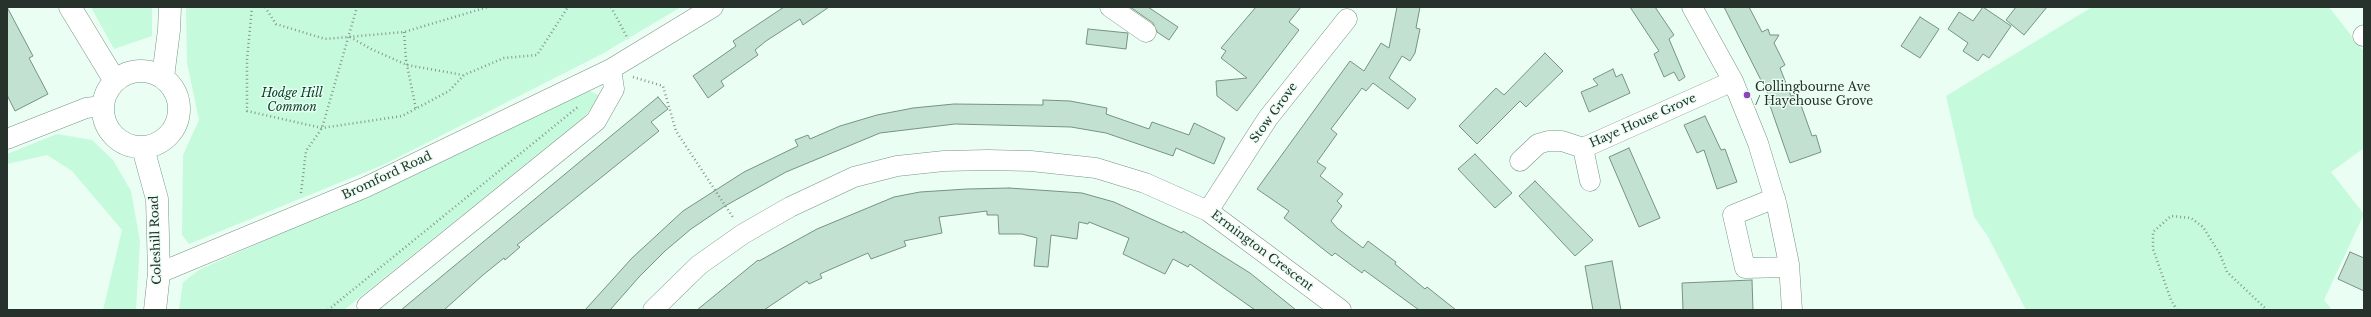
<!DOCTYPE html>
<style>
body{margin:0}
#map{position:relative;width:2371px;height:317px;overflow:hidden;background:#ebfef3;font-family:"Libre Baskerville",serif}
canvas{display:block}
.frame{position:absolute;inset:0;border:8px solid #26322b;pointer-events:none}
</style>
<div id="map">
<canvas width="2371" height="317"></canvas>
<div class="frame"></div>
</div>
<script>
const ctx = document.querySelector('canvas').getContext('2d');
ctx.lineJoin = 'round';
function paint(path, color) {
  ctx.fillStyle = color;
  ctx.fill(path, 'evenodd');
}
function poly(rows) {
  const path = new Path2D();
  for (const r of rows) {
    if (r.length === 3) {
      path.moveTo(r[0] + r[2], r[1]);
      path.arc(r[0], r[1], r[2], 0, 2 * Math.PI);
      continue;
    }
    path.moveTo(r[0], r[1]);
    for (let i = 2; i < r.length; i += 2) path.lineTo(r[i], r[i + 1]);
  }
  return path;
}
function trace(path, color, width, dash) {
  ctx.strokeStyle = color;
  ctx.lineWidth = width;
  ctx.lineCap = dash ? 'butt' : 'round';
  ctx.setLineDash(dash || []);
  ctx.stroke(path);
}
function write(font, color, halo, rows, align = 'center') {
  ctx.font = font + ' "Libre Baskerville",serif';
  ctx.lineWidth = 3;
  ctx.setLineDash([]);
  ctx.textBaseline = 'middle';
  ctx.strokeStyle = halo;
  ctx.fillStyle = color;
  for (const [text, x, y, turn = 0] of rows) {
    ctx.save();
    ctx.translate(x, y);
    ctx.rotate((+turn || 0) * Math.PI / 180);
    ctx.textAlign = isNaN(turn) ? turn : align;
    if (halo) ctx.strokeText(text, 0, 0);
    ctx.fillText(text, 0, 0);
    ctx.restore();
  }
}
const green = poly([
 [91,7,152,7,152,36,114,49],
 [186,7,681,7,602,54,383,165,189,244,182,235,183,155,199,120,187,63],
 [2092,7,2329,7,2364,52,2364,148,2331,172,2364,214,2324,300,2332,310,2026,310,1987,235,1974,217,1946,96],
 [585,89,601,96,584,117,344,310,179,310,183,282,199,270,389,185],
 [57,134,92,140,113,160,131,191,140,241,136,310,103,310,122,230,72,171,47,155,7,164,7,154]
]);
const building = poly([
 [7,7,33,56,29,58,48,94,15,111,7,95,7,7],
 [784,7,829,7,803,25,800,19,766,41,755,50,758,55,721,81,724,86,708,98,693,76,736,46,733,41,784,7],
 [1130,7,1148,7,1178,27,1169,40,1157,32,1153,23,1130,7],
 [1256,7,1301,7,1289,22,1299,30,1237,111,1217,96,1216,81,1247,78,1221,58,1226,51,1221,48,1256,7],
 [1397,7,1420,7,1416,28,1420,29,1415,53,1410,61,1402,56,1389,78,1416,99,1408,109,1373,83,1366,91,1362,88,1331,129,1337,134,1317,162,1326,168,1320,176,1343,194,1337,201,1342,206,1331,221,1337,228,1363,248,1368,241,1396,262,1395,264,1425,289,1427,287,1456,310,1419,310,1364,270,1362,273,1335,253,1332,256,1284,218,1289,211,1257,189,1350,61,1364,71,1381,43,1389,48,1397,7],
 [1630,7,1655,7,1674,35,1669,39,1685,77,1679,81,1674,72,1664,77,1654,54,1659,51,1630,7],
 [1724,7,1749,7,1762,32,1768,29,1770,35,1779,35,1774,43,1785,65,1780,68,1791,96,1797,94,1812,136,1816,135,1821,152,1790,163,1767,97,1769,96,1724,7],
 [1983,7,2011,26,1989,58,1983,54,1978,61,1963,51,1968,43,1948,29,1959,12,1973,21,1983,7],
 [2016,7,2047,7,2024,35,2006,20,2016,7],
 [1920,17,1939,29,1920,58,1901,46,1920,17],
 [1088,29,1128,33,1126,49,1086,44,1088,29],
 [1545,53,1563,71,1526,107,1520,101,1477,144,1459,126,1496,88,1504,95,1545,53],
 [1613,69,1616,77,1622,74,1630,93,1589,112,1581,92,1598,85,1593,79,1613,69],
 [658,97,668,109,651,122,659,131,517,245,520,247,505,260,504,258,483,275,444,310,401,310,658,97],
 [1043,100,1070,101,1107,108,1106,114,1149,129,1152,122,1189,135,1194,123,1225,138,1214,164,1176,148,1173,156,1106,133,1071,127,955,124,880,133,786,172,725,206,691,229,665,251,639,277,610,310,585,310,632,258,683,211,744,172,798,146,795,140,808,135,810,139,840,126,877,115,913,108,954,104,1043,105,1043,100],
 [1705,116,1721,150,1725,149,1737,182,1717,189,1704,150,1697,153,1684,125,1705,116],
 [1629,148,1660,218,1639,227,1609,157,1629,148],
 [1475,154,1512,193,1495,208,1458,169,1475,154],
 [1535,181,1593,240,1575,256,1519,196,1535,181],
 [1009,188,1082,193,1114,202,1182,233,1183,231,1250,273,1296,310,1255,310,1190,264,1188,267,1173,259,1165,274,1123,254,1129,238,1089,222,1088,224,1079,222,1077,239,1051,235,1048,267,1034,266,1037,238,1022,234,999,234,998,215,987,215,987,211,939,217,942,233,904,241,906,246,871,259,868,253,820,274,822,278,809,284,807,281,764,310,697,310,758,260,759,261,817,229,894,197,920,192,967,189,1009,188],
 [2350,252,2364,258,2364,291,2338,279,2350,252],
 [1612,261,1621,310,1593,310,1585,266,1612,261],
 [1752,280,1753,310,1683,310,1682,283,1752,280]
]);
const path = poly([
 [252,7,247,60,247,111,322,128,402,116,449,91,464,75,504,58,537,55,568,7],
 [265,7,276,24,325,39,404,32,488,7],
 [611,7,628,39],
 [404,32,406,60,416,109],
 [350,37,371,49,407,65,463,75],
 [633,77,663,86,676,131,734,219],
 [301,193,306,151,322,128,357,7],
 [328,310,579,106],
 [2177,310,2171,300,2153,249,2153,232,2171,216,2191,218,2203,227,2220,254,2227,272,2267,310]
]);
const minor = poly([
 [1110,7,1146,32],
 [1692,7,1733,81,1758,143,1777,206,1789,264,1792,310],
 [2363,36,2364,35],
 [7,139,86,108,102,106],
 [1520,161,1538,144,1548,141,1562,141,1583,148],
 [1590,181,1583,148,1733,81],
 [1775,198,1733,215,1745,268,1789,267],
 [1208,211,1268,118,1347,19],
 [159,273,366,187,611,69,713,7],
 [367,306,596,121,614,89,611,69],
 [653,310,699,265,743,234,790,207,854,177,897,166,944,161,988,160,1031,161,1096,168,1145,183,1208,211,1341,310]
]);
const major = poly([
 [70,7,115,81],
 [141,109,38],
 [163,77,169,30,170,7],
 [143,148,157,199,159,273,155,310]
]);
const markers = [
 [1747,95,4,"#8c44b6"]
];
const poiNames = [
 ["Collingbourne Ave",1755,88],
 ["/ Hayehouse Grove",1755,102]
];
const parkNames = [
 ["Hodge Hill",292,94],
 ["Common",292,108]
];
const streetNames = [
 ["Stow Grove",1274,113,-54],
 ["Haye House Grove",1643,121,-24],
 ["Bromford Road",387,176,-25],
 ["Coleshill Road",156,240,-92],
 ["Ermington Crescent",1262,251,37]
];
paint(green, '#c5fadd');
paint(building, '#c2e1d0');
trace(building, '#759383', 1);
trace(minor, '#779585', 21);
trace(major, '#779585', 23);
trace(path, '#87978e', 2.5, [1, 3]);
trace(minor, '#fff', 20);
trace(major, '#fff', 22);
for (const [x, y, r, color] of markers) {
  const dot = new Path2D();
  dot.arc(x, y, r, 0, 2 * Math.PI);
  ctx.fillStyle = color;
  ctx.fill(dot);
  trace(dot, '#ebfef3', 1.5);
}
write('12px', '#26322b', '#ebfef3', poiNames, 'left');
write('italic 12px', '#003e26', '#ebfef3', parkNames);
write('12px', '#26322b', '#ebfef3', streetNames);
</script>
